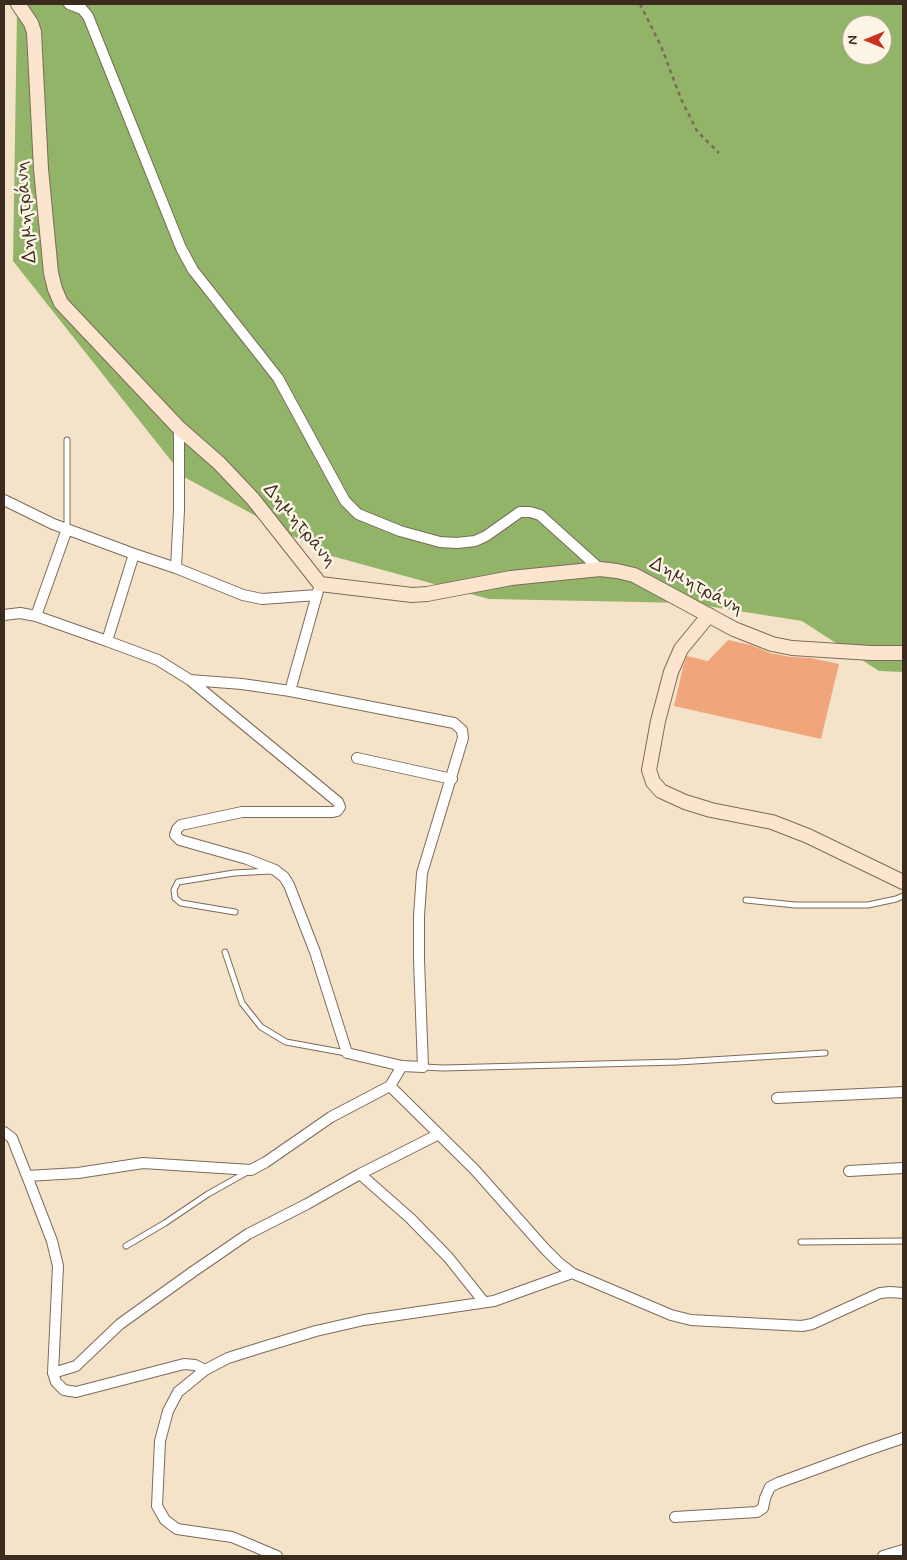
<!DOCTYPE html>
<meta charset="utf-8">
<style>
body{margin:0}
#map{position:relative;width:907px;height:1560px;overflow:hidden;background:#f5e3c9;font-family:Mynerve,sans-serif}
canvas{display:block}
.frame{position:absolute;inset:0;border:5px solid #3b2a1e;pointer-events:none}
.north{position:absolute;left:842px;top:15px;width:50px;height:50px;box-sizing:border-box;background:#fcf5e5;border:1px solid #afa495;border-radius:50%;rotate:270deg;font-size:14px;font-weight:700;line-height:20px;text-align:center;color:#3b2a1e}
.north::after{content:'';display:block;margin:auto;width:18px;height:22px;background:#c8321e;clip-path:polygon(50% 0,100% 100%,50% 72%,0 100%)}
</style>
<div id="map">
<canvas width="907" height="1560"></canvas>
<div class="frame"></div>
<div class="north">N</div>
</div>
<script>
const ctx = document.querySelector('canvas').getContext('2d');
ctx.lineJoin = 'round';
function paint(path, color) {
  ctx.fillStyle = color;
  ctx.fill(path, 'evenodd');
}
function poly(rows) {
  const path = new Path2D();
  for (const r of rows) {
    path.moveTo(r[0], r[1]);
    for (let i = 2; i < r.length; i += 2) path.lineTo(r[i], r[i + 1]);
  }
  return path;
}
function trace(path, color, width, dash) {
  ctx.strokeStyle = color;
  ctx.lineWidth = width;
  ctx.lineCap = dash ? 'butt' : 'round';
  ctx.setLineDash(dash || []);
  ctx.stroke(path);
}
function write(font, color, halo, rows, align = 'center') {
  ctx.font = font + ' Mynerve,sans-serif';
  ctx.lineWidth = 5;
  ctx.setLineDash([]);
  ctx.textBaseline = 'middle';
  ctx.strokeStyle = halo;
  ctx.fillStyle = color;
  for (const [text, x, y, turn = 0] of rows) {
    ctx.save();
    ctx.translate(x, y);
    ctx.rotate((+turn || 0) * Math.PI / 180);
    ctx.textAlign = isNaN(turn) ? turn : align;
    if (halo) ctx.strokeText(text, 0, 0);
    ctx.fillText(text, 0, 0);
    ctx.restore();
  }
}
const forest = poly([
 [15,4,903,4,903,672,879,671,802,621,688,603,489,599,328,555,184,477,13,261,17,12],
 [852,25,882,25,882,55,852,55]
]);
const building = poly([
 [728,640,751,645,770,653,791,657,811,658,839,664,821,739,674,706,683,667,687,656,708,661]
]);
const path = poly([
 [640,4,661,46,681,99,697,131,719,153]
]);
const lane = poly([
 [67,529,67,440],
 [746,900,795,905,868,905,896,899,903,896],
 [235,912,181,903,175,898,174,890,178,882,234,873,270,871],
 [225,952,242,1003,261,1027,286,1042,346,1053],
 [423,1067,443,1068,678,1062,825,1053],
 [801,1242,903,1241],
 [126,1246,165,1223,208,1194,249,1171]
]);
const street = poly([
 [69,4,82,9,88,16,181,248,193,270,278,378,345,501,358,514,400,531,440,542,457,543,475,541,486,536,520,512,530,512,540,515,600,569],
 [4,500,53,524,134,554,107,641,158,660,190,680,338,802,340,807,337,811,333,812,242,812,181,825,177,829,175,835,180,840,247,859,275,870,284,877,289,885,315,952,347,1053,402,1066,390,1086,475,1170,545,1249,559,1263,572,1273,671,1315,691,1320,802,1326,812,1324,880,1293,890,1292,903,1293],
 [134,554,176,568,243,595,262,599,317,595],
 [176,568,179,510,179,428],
 [4,615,20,613,36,616,107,641],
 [36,616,67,529],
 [190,680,242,684,290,691,454,723,462,730,463,738,422,873,419,916,419,960,423,1067,402,1066],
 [290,691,318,591],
 [357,758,452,779],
 [777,1098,903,1092],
 [4,1132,12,1138,27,1176,78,1173,143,1163,251,1170,266,1162,331,1117,390,1086],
 [439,1134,360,1174,410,1218,448,1257,484,1302],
 [849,1171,903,1168],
 [27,1176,52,1241,58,1266,53,1373,76,1366,120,1324,194,1271,248,1234,307,1204,360,1174],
 [53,1373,56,1382,64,1390,76,1392,184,1364,195,1365,205,1370],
 [675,1517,757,1512,763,1508,765,1498,770,1487,778,1483,865,1451,903,1438],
 [277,1556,232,1537,177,1529,165,1520,157,1506,160,1441,168,1411,178,1392,205,1370,228,1358,263,1347,316,1331,364,1320,494,1301,572,1273],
 [883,1556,903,1550]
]);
const secondary = poly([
 [18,4,31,23,34,32,41,169,51,273,55,289,61,303,179,428,219,463,253,499,320,584,412,595,427,594,511,578,600,569,617,571,634,575,734,629,772,644,792,648,871,653,903,653],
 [709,615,681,649,671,672,658,721,649,770,653,782,661,791,685,802,711,810,772,822,808,836,903,882]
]);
const streetNames = [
 ["Δημητράνη",27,212,-95],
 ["Δημητράνη",299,526,50],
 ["Δημητράνη",696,587,28]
];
paint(forest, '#92b468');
paint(building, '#f0a67a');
trace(lane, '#7c6b5a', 7);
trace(street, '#7c6b5a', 12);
trace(secondary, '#7c6b5a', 16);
trace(path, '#7c6b5a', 2.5, [4, 4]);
trace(lane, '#fff', 5);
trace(street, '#fff', 10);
trace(secondary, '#fce5cf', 14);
write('19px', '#3b2a1e', '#fcf5e5', streetNames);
</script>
